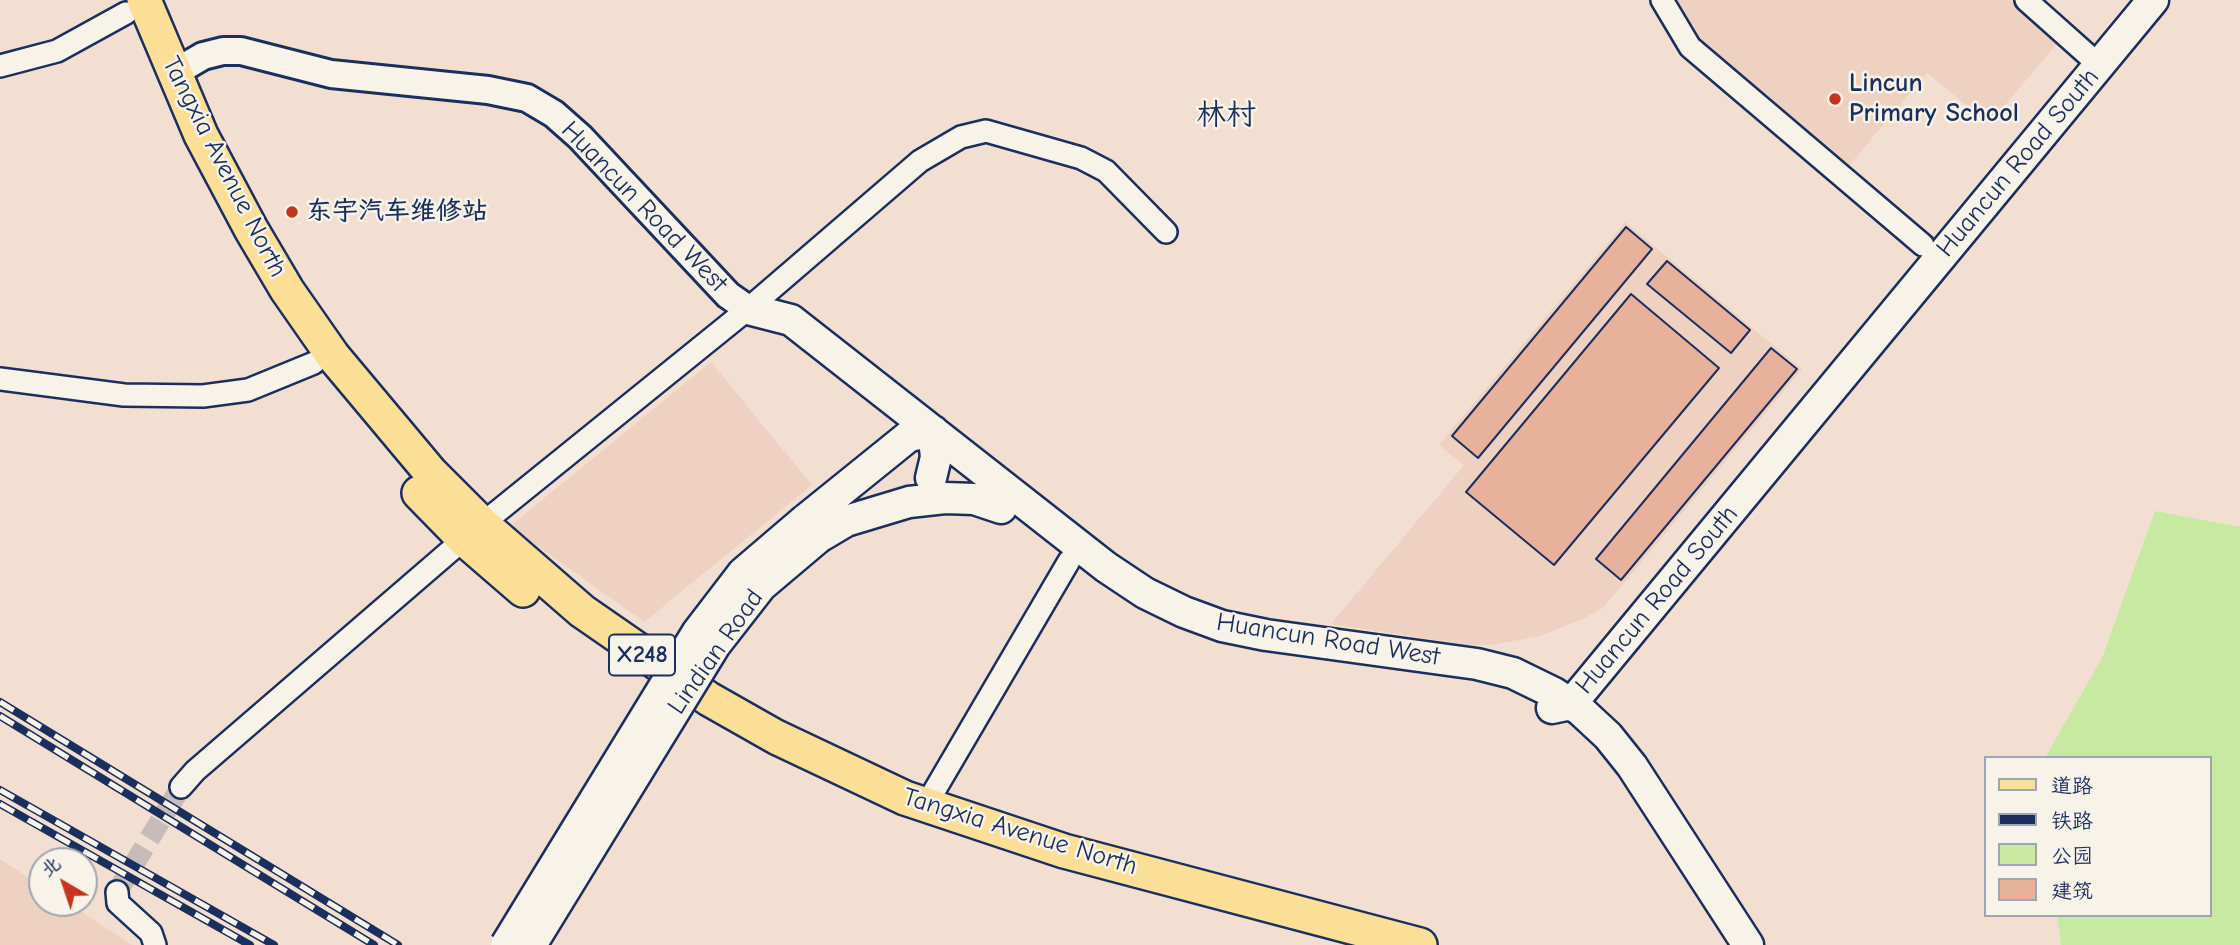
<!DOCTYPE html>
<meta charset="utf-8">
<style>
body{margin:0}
#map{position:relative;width:2240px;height:945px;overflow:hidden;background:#f2dfd1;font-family:"Comic Neue","LXGW WenKai TC",sans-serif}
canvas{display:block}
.legend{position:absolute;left:1984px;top:756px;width:228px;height:161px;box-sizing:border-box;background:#f7f3e8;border:2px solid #9fa5b1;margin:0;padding:9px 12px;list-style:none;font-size:21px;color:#1b2f5e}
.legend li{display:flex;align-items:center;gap:14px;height:35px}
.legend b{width:35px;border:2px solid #9fa5b1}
.north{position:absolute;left:28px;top:847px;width:70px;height:70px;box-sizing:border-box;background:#f7f3e8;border:2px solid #9fa5b1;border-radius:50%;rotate:321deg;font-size:19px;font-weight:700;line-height:28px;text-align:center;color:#1b2f5e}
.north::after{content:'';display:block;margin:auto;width:24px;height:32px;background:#c8321e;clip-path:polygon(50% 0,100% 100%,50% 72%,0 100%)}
</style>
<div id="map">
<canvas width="2240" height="945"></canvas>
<ul class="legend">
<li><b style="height:9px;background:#fbdf96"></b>道路</li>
<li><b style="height:9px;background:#1b2f5e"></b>铁路</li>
<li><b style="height:19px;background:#c8e9a1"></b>公园</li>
<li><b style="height:19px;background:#e7b19c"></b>建筑</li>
</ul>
<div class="north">北</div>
</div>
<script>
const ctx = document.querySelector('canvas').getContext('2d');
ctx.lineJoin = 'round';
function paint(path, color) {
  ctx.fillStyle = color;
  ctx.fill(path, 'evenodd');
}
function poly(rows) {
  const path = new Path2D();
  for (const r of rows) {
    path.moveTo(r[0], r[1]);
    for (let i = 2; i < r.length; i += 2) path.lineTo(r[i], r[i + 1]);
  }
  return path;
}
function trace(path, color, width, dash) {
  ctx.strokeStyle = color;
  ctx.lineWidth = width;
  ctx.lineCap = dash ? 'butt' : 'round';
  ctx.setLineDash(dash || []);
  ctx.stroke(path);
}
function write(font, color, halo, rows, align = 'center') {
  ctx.font = font + ' "Comic Neue","LXGW WenKai TC",sans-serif';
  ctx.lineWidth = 5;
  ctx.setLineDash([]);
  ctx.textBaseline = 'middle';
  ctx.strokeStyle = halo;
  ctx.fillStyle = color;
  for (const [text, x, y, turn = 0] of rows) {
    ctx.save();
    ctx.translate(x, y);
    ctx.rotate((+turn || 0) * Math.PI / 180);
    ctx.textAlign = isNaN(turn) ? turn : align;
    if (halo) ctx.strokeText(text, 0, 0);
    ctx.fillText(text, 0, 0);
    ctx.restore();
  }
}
const built = poly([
 [1677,0,2014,0,2061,39,1989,124,1927,73,1847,168,1701,46],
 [1625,222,1802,369,1604,607,1583,619,1539,636,1492,645,1469,645,1331,624,1464,465,1439,445],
 [711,362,812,485,644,622,510,526],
 [0,859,42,886,42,903,68,903,132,945,0,945]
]);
const green = poly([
 [2155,511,2240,527,2240,945,2061,945,2057,915,2210,915,2210,758,2045,758,2102,658]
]);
const building = poly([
 [1626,227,1652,249,1478,458,1452,436,1626,227],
 [1667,261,1750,330,1731,353,1647,284,1667,261],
 [1631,294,1719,368,1554,565,1466,492,1631,294],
 [1771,348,1797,369,1621,580,1596,559,1771,348]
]);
const minorTunnel = poly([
 [117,892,181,787]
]);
const minor = poly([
 [1662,0,1690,47,1923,245],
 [2026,0,2099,65],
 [0,66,57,51,126,13],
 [0,379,124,395,203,396,248,390,314,363],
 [482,524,748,309,920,161,961,137,986,131,1081,158,1106,171,1166,232],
 [181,787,195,771,464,539],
 [926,805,1069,561],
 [117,892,118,903,151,933,155,945]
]);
const tertiary = poly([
 [174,73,203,56,223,51,241,51,331,74,488,90,527,98,554,114,580,137,728,295,748,309]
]);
const secondary = poly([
 [748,309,791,320,1106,567,1145,593,1184,612,1222,626,1266,635,1477,664,1513,673,1554,693,1580,710,1608,736,1632,766,1748,945],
 [805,520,909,436,933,431,936,457,931,478],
 [819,537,846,521,909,502,945,498,974,499,1001,508],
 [1552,708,1571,704,2153,0]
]);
const primary = poly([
 [144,0,201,135,251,229,287,290,333,356,431,473,482,524,582,611,709,699,776,737,905,798,1064,851,1420,945],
 [419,493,464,539,523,590]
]);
const rail = poly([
 [0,702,398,945],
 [0,716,374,945],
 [0,790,274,945],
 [0,804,250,945]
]);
const secondaryBridge = poly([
 [506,945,697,633,743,573,805,520],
 [531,945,715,645,761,586,819,537]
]);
const markers = [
 [1835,99,7,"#c8321e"],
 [292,212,7,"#c8321e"]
];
const shields = [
 [642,655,66]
];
const shieldNames = [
 ["X248",642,655]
];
const poiNames = [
 ["Lincun",1849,84],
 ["Primary School",1849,114],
 ["东宇汽车维修站",306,212]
];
const streetNames = [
 ["Huancun Road South",2018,163,-50],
 ["Tangxia Avenue North",224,167,63],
 ["Huancun Road West",644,207,46],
 ["Huancun Road South",1657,600,-50],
 ["Huancun Road West",1328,640,9],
 ["Lindian Road",716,652,-55],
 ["Tangxia Avenue North",1020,832,17]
];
const quarterNames = [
 ["林村",1226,116]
];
paint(built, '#efd1c1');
paint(green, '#c8e9a1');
paint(building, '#e7b19c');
trace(building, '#1b2f5e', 2);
trace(minorTunnel, '#c7bcba', 21, [21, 10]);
trace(minor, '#1b2f5e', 26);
trace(tertiary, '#1b2f5e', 32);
trace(secondary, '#1b2f5e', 35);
trace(primary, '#1b2f5e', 38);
trace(minor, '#f7f3e8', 21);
trace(tertiary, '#f7f3e8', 26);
trace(secondary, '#f7f3e8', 30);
trace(primary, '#fbdf96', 33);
trace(rail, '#1b2f5e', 8);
trace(rail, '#f7f3e8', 5, [16]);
trace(secondaryBridge, '#1b2f5e', 35, []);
trace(secondaryBridge, '#f7f3e8', 30);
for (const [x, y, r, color] of markers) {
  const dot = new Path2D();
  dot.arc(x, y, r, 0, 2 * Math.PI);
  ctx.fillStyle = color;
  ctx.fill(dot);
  trace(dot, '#f7f3e8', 2.5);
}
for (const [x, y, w] of shields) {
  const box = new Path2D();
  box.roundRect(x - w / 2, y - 20.5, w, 41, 5);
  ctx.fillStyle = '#f7f3e8';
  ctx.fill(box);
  trace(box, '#1b2f5e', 2);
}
write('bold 24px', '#1b2f5e', null, shieldNames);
write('bold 26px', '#1b2f5e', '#f7f3e8', poiNames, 'left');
write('26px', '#1b2f5e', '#f7f3e8', streetNames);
write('30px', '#1b2f5e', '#f7f3e8', quarterNames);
</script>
